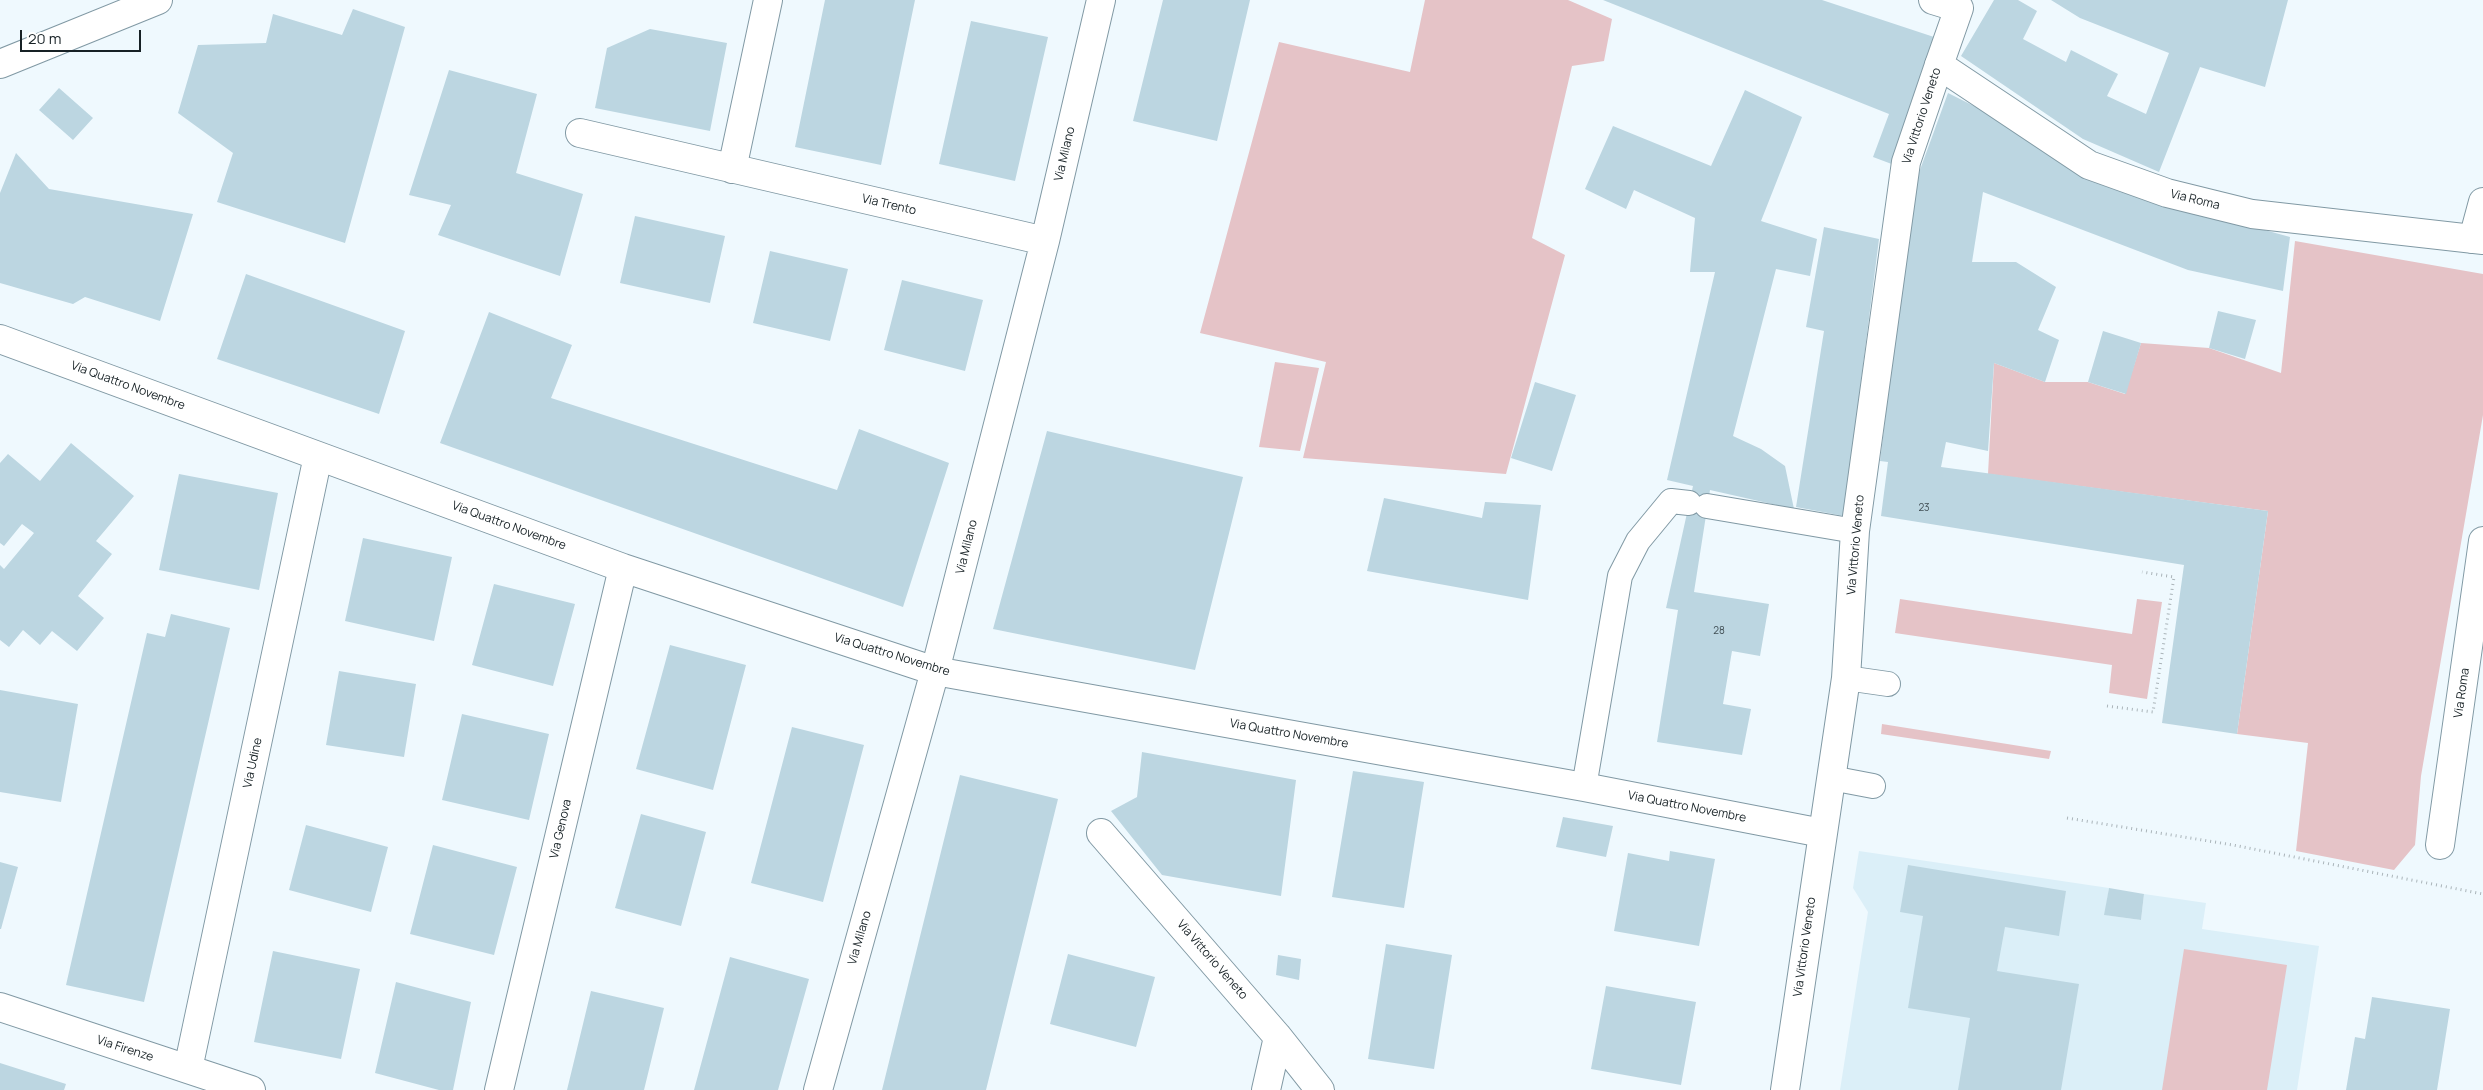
<!DOCTYPE html>
<style>
body{margin:0}
#map{position:relative;width:2483px;height:1090px;overflow:hidden;background:#eff9fe;font-family:Manrope,sans-serif}
canvas{display:block}
.scale{position:absolute;left:20px;top:30px;width:121px;height:22px;box-sizing:border-box;border:2px solid #172125;border-top:0;padding-left:6px;font-size:15px;line-height:18px;white-space:nowrap;color:#172125;-webkit-text-stroke:4px #fff;paint-order:stroke}
</style>
<div id="map">
<canvas width="2483" height="1090"></canvas>
<div class="scale">20 m</div>
</div>
<script>
const ctx = document.querySelector('canvas').getContext('2d');
ctx.lineJoin = 'round';
function paint(path, color) {
  ctx.fillStyle = color;
  ctx.fill(path, 'evenodd');
}
function poly(rows) {
  const path = new Path2D();
  for (const r of rows) {
    path.moveTo(r[0], r[1]);
    for (let i = 2; i < r.length; i += 2) path.lineTo(r[i], r[i + 1]);
  }
  return path;
}
function trace(path, color, width, dash) {
  ctx.strokeStyle = color;
  ctx.lineWidth = width;
  ctx.lineCap = dash ? 'butt' : 'round';
  ctx.setLineDash(dash || []);
  ctx.stroke(path);
}
function write(font, color, halo, rows, align = 'center') {
  ctx.font = font + ' Manrope,sans-serif';
  ctx.lineWidth = 4;
  ctx.setLineDash([]);
  ctx.textBaseline = 'middle';
  ctx.strokeStyle = halo;
  ctx.fillStyle = color;
  for (const [text, x, y, turn = 0] of rows) {
    ctx.save();
    ctx.translate(x, y);
    ctx.rotate((+turn || 0) * Math.PI / 180);
    ctx.textAlign = isNaN(turn) ? turn : align;
    if (halo) ctx.strokeText(text, 0, 0);
    ctx.fillText(text, 0, 0);
    ctx.restore();
  }
}
const built = poly([
 [1859,851,2109,888,2105,915,2141,920,2144,894,2206,903,2202,929,2319,946,2297,1090,1840,1090,1868,912,1853,888]
]);
const green = poly([
 [1425,0,1568,0,1612,19,1604,61,1572,66,1532,238,1565,255,1506,474,1303,458,1326,362,1200,333,1279,42,1410,72],
 [2295,241,2483,274,2483,415,2421,776,2415,845,2394,870,2296,851,2308,743,2237,734,2268,511,1988,474,1994,363,2045,382,2088,382,2125,394,2141,343,2209,348,2281,373],
 [1275,362,1319,368,1300,451,1259,447],
 [1900,599,2132,634,2137,599,2162,602,2147,699,2109,693,2112,665,1895,633],
 [1882,724,2051,751,2049,759,1881,734],
 [2184,949,2287,965,2267,1090,2162,1090]
]);
const building = poly([
 [825,0,915,0,881,165,795,147],
 [1163,0,1250,0,1217,141,1133,121],
 [1603,0,1822,0,1937,38,1897,166,1873,157,1889,114],
 [1994,0,2018,0,2037,11,2023,39,2066,62,2071,50,2118,74,2107,96,2146,114,2169,53,2080,18,2051,0,2288,0,2265,87,2200,67,2159,172,2083,139,1961,56],
 [353,9,405,27,345,243,217,202,233,153,178,113,198,45,266,43,273,14,342,35],
 [971,21,1048,37,1015,181,939,164],
 [650,29,727,43,710,131,595,108,607,48],
 [449,70,537,94,516,173,583,194,560,276,438,235,451,205,409,195],
 [59,88,93,118,73,140,39,110],
 [1745,90,1802,117,1761,221,1817,239,1810,276,1776,269,1733,436,1761,449,1785,466,1794,509,1710,490,1694,592,1769,604,1760,656,1732,651,1723,704,1751,709,1742,755,1657,742,1678,610,1666,608,1693,486,1667,480,1715,272,1690,272,1695,218,1634,190,1626,209,1585,189,1613,126,1711,166],
 [1948,93,2006,122,2105,186,2290,237,2283,291,2188,270,1983,192,1972,262,2016,262,2056,287,2038,330,2059,340,2045,382,1994,363,1988,451,1946,442,1941,467,2268,511,2237,734,2162,723,2184,565,1881,516,1888,462,1880,461,1913,189],
 [16,153,49,189,193,214,160,321,85,297,73,304,0,283,0,193],
 [635,216,725,236,710,303,620,283],
 [1824,227,1879,239,1844,516,1796,507,1824,331,1806,327],
 [770,251,848,269,830,341,753,323],
 [246,274,405,331,379,414,217,359],
 [902,280,983,300,965,371,884,350],
 [2218,311,2256,320,2245,359,2209,348],
 [489,312,572,345,551,398,837,490,859,429,949,463,903,607,440,443],
 [2103,331,2141,343,2126,394,2088,382],
 [1535,382,1576,395,1552,471,1511,458],
 [1047,431,1243,477,1195,670,993,629],
 [71,443,134,496,96,541,112,554,78,596,104,618,77,651,52,631,40,645,23,630,9,647,0,640,0,565,4,569,34,533,22,524,4,546,0,543,0,463,8,454,40,481],
 [179,474,278,493,259,590,159,570],
 [1384,498,1482,518,1485,502,1541,505,1528,600,1367,571],
 [363,538,452,557,434,641,345,621],
 [494,584,575,604,553,686,472,665],
 [171,614,230,628,144,1002,66,985,147,633,165,637],
 [670,645,746,665,713,790,636,769],
 [339,671,416,684,404,757,326,745],
 [0,690,78,704,61,802,0,792],
 [462,714,549,734,529,820,442,800],
 [792,727,864,745,823,902,751,883],
 [1142,752,1296,780,1281,896,1162,875,1111,811,1137,797],
 [1353,771,1424,782,1404,908,1332,897],
 [960,775,1058,799,986,1090,882,1090],
 [641,814,706,832,681,926,615,908],
 [1563,817,1613,826,1606,857,1556,847],
 [306,825,388,847,371,912,289,890],
 [433,845,517,867,494,955,410,934],
 [1670,851,1715,859,1699,946,1614,931,1628,853,1669,861],
 [0,862,18,867,1,929,0,929],
 [1908,865,2066,891,2059,936,2005,927,1997,971,2079,984,2061,1090,1958,1090,1970,1018,1908,1008,1923,916,1900,912],
 [2109,888,2144,894,2141,920,2104,915],
 [1386,944,1452,955,1434,1069,1368,1059],
 [273,951,360,969,341,1059,254,1042],
 [1068,954,1155,977,1136,1047,1050,1024],
 [1278,955,1301,959,1299,980,1276,975],
 [730,957,809,979,778,1090,694,1090],
 [396,982,471,1002,453,1090,439,1090,375,1073],
 [1606,986,1696,1002,1681,1085,1591,1069],
 [591,991,664,1008,644,1090,567,1090],
 [2372,997,2450,1009,2437,1090,2346,1090,2355,1037,2365,1039],
 [0,1063,66,1084,64,1090,0,1090]
]);
const path = poly([
 [2107,706,2153,712,2174,577,2142,572],
 [2067,818,2233,845,2483,894]
]);
const service = poly([
 [1707,506,1855,531],
 [1846,678,1888,684],
 [1831,778,1873,786],
 [1584,787,1620,576,1638,541,1671,501,1689,503]
]);
const minor = poly([
 [0,64,158,0],
 [580,133,1045,241],
 [732,169,768,0],
 [2473,239,2483,202],
 [0,339,623,568,935,671,1584,787,1822,833],
 [1101,833,1278,1037,1320,1090],
 [2440,845,2483,541],
 [0,1007,251,1090],
 [188,1069,318,456],
 [499,1090,623,568],
 [818,1090,935,671,1045,241,1101,0],
 [1266,1090,1278,1037],
 [1785,1090,1846,678,1855,531,1906,162,1939,65]
]);
const tertiary = poly([
 [1933,0,1959,8,1939,65,2089,165,2167,193,2252,214,2483,240]
]);
const numberNames = [
 ["23",1924,508],
 ["28",1719,631]
];
const streetNames = [
 ["Via Vittorio Veneto",1922,116,-72],
 ["Via Milano",1065,154,-77],
 ["Via Roma",2195,200,14],
 ["Via Trento",889,205,13],
 ["Via Quattro Novembre",128,386,20],
 ["Via Quattro Novembre",509,526,20],
 ["Via Vittorio Veneto",1856,545,-85],
 ["Via Milano",967,547,-76],
 ["Via Quattro Novembre",892,655,17],
 ["Via Roma",2462,693,-82],
 ["Via Quattro Novembre",1289,734,10],
 ["Via Udine",253,763,-78],
 ["Via Quattro Novembre",1687,807,11],
 ["Via Genova",561,829,-77],
 ["Via Milano",860,938,-74],
 ["Via Vittorio Veneto",1805,947,-82],
 ["Via Vittorio Veneto",1212,960,49],
 ["Via Firenze",125,1049,18]
];
paint(built, '#dbeff8');
paint(green, '#e5c3c7');
paint(building, '#bcd6e1');
trace(service, '#8199a4', 26);
trace(minor, '#8199a4', 30);
trace(tertiary, '#8199a4', 30);
trace(path, '#aab4b9', 3, [1, 4]);
trace(service, '#fff', 24);
trace(minor, '#fff', 28);
trace(tertiary, '#fff', 28);
write('10px', '#404e54', null, numberNames);
write('12px', '#172125', '#fff', streetNames);
</script>
